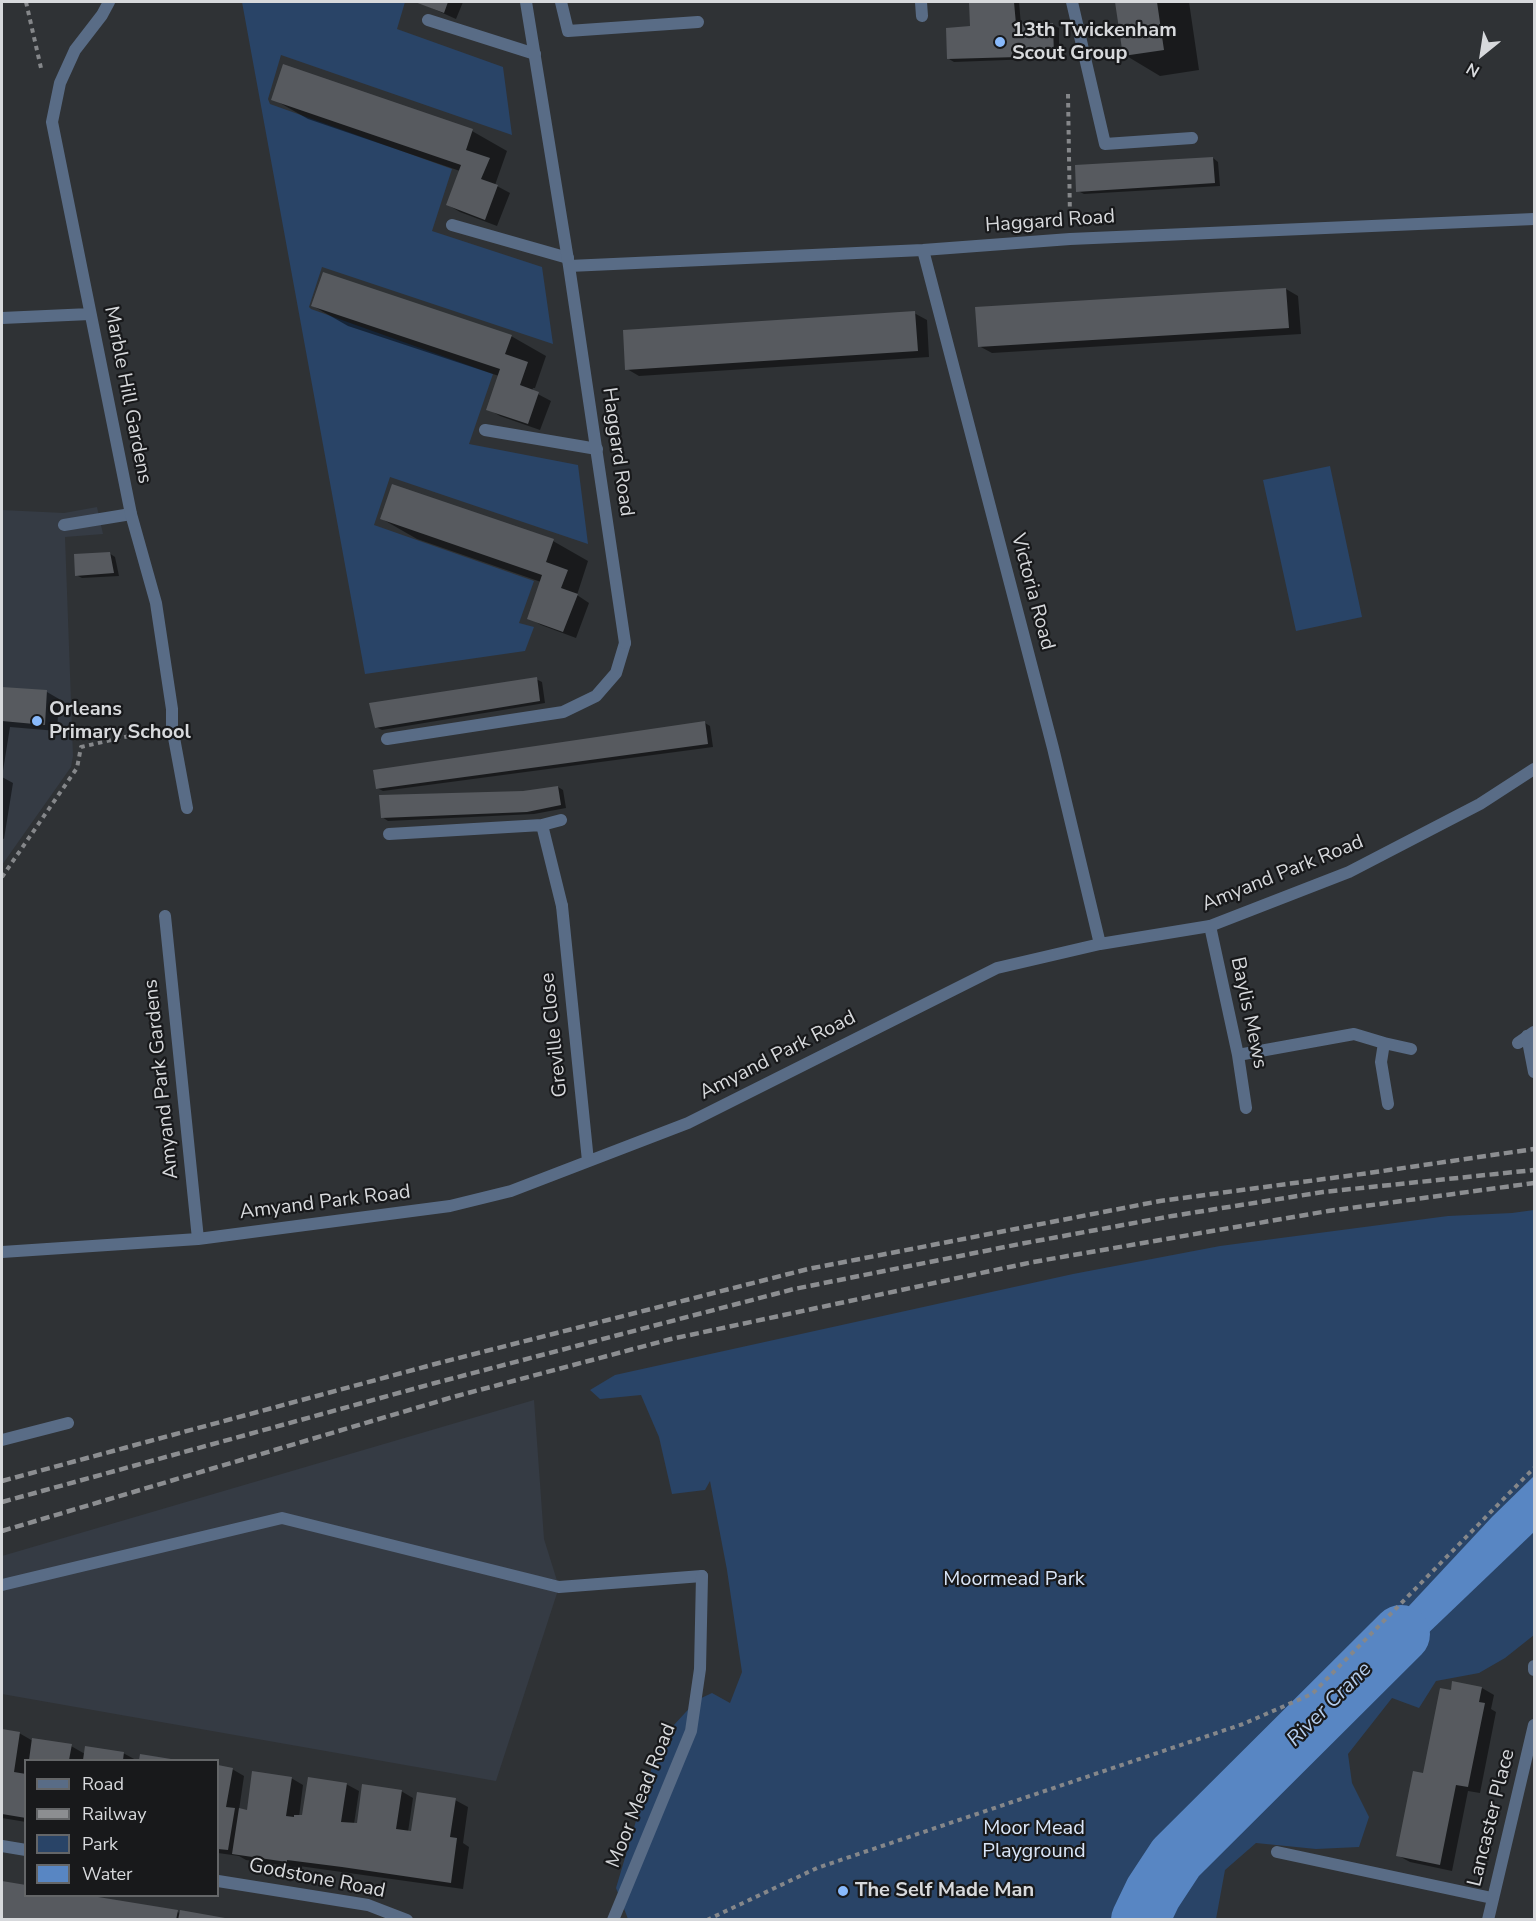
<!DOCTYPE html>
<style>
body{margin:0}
#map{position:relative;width:1536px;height:1921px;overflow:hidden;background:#2f3235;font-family:"Nunito Sans",sans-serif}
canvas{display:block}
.frame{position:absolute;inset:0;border:3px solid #d7d9dc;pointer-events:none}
.legend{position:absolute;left:24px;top:1759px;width:195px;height:138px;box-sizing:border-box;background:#18191b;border:2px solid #646668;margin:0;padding:8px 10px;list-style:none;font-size:18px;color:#d7d9dc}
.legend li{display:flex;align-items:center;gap:12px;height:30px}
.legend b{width:30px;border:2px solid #646668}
.north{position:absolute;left:1452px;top:24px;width:60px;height:60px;-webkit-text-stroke:4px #18191b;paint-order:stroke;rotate:210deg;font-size:16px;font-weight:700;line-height:24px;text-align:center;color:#d7d9dc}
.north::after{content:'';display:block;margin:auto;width:21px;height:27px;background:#d7d9dc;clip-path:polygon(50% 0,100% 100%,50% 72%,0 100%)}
</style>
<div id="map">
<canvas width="1536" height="1921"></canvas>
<div class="frame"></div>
<ul class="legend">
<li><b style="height:8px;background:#596c86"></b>Road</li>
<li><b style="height:8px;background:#8c8e91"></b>Railway</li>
<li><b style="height:16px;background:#294467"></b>Park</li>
<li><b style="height:16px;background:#5886c3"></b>Water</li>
</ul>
<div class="north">N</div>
</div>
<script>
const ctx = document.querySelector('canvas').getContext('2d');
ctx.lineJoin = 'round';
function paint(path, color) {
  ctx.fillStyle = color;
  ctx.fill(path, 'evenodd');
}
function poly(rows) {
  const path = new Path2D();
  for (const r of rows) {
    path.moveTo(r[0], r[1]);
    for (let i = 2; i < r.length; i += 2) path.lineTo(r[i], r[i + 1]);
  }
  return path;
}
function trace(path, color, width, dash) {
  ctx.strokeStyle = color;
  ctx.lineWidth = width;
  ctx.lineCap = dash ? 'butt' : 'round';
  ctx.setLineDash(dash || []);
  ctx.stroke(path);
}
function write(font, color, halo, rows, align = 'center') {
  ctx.font = font + ' "Nunito Sans",sans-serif';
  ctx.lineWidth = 4.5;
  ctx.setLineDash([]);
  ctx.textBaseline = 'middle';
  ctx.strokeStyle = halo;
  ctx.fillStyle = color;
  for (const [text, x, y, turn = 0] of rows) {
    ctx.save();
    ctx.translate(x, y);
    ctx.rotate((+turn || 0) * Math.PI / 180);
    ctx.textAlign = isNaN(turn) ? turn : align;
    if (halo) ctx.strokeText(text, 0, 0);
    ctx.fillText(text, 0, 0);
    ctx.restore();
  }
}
const built = poly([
 [97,507,103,534,65,537,73,756,71,767,2,865,2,510,64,513],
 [534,1400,544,1539,559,1587,496,1781,2,1694,2,1556]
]);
const green = poly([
 [242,2,405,2,397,29,503,67,512,135,281,55,268,99,270,104,452,169,432,231,542,267,553,344,322,267,309,307,311,309,493,374,469,444,578,465,588,544,390,477,374,525,534,581,519,623,534,627,525,651,365,674],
 [1330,466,1362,617,1296,631,1263,480],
 [1534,1210,1534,1635,1505,1658,1479,1673,1436,1681,1419,1708,1392,1698,1348,1754,1352,1783,1369,1817,1359,1847,1316,1849,1256,1843,1225,1870,1216,1919,628,1919,616,1888,660,1740,697,1700,712,1693,730,1703,742,1672,727,1570,710,1481,705,1490,672,1494,659,1437,641,1395,600,1399,590,1390,615,1375,1073,1274,1220,1246,1448,1216,1512,1213]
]);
const water = poly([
 [1534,1476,1534,1532,1356,1702,1338,1682,1492,1517]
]);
const shadow = poly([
 [418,2,463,2,456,19],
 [970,2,1019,2,1021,25,1053,25,1059,28,1059,58,954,62,949,59,971,27],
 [1117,2,1189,2,1199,70,1160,76,1125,55],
 [273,99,472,131,507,151,495,185,510,193,497,226,460,212,448,205,460,171,308,119],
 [1213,158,1218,162,1220,186,1084,194,1078,191],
 [1286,289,1298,296,1301,334,992,353,979,346],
 [313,306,511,336,546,356,535,388,533,388,532,391,551,401,540,430,500,416,488,409,499,376,348,326],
 [914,313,927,320,929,357,639,376,627,369],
 [382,519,553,541,588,561,577,595,589,603,576,638,541,625,529,618,541,582,417,539],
 [109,553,115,557,119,576,82,578,76,575],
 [536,679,542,682,545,703,382,730,376,727],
 [2,689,47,692,59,699,57,731,10,727,2,777,13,783,4,839,2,838],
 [705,723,710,726,713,747,383,791,377,788],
 [558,787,563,790,566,808,534,814,388,821,382,817],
 [1482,1688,1494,1695,1491,1709,1496,1712,1480,1793,1468,1791,1452,1871,1410,1862,1397,1855,1424,1775],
 [2,1730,19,1733,33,1741,71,1746,85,1754,123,1753,136,1760,26,1760,26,1822,2,1818],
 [218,1767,232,1769,244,1776,239,1810,248,1812,291,1778,303,1785,299,1817,303,1817,346,1784,359,1791,354,1824,358,1824,401,1791,413,1798,408,1832,413,1833,455,1800,468,1807,463,1843,469,1847,463,1889,299,1866,299,1868,246,1860,239,1856,218,1853],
 [2,1882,26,1886,26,1896,81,1896,223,1920,2,1920]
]);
const river = poly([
 [1140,1920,1153,1893,1176,1858,1401,1634]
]);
const building = poly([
 [415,2,448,2,444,13],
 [969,2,1014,2,1016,24,1053,23,1054,56,947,59,946,28,970,26],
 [1115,2,1157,2,1164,50,1123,56],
 [283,64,473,129,466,150,490,158,481,179,498,185,485,220,446,205,461,165,271,100],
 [1213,157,1215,183,1076,192,1075,165],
 [323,272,512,335,505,354,528,362,520,385,539,392,528,424,486,410,500,369,311,306],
 [1286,288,1289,328,978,347,975,307],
 [915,311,918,351,625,370,623,330],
 [392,484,554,539,546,562,568,570,561,588,578,594,563,632,527,619,542,575,380,519],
 [110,552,114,573,75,576,74,554],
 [537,677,540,701,375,728,369,703],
 [2,687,47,690,45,725,2,721],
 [705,721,708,744,376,789,373,770],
 [558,786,561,805,527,812,381,818,379,795,523,791],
 [1452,1681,1482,1687,1479,1702,1485,1703,1468,1787,1456,1785,1440,1865,1396,1856,1413,1771,1423,1773,1440,1688,1451,1690],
 [2,1729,20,1732,14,1772,26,1774,26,1818,2,1814],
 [32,1738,72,1744,69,1760,29,1760],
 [85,1746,124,1752,123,1760,83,1760],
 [140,1754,171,1759,171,1760,139,1760],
 [218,1765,233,1768,226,1807,235,1808,228,1850,218,1849],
 [252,1771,292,1777,286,1816,294,1817,294,1815,302,1815,308,1777,347,1783,341,1822,357,1823,362,1784,402,1790,396,1829,411,1831,417,1792,456,1798,450,1837,457,1838,451,1883,342,1867,287,1860,287,1862,232,1854,239,1808,247,1810],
 [2,1881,26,1885,26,1896,92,1896,178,1910,176,1920,2,1920],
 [180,1910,225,1918,225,1920,178,1920]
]);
const path = poly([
 [26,2,41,68],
 [1068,94,1070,218],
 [2,877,77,768,81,747,151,731],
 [707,1920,817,1868,1243,1724,1312,1694,1534,1468]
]);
const service = poly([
 [561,2,568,31,698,22],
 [1072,2,1105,144,1192,138],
 [428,20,535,54],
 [452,225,568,258],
 [485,430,597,449],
 [64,525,131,514],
 [387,739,563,712,596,696,616,673,625,643],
 [542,825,561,820],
 [389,834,542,825,562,906],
 [1210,926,1238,1055,1246,1108],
 [1527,1036,1534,1072],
 [1384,1043,1411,1049],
 [1238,1055,1354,1034,1384,1043,1381,1062,1388,1104],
 [2,1585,282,1518,559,1587,702,1576],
 [1277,1852,1492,1898]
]);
const minor = poly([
 [109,2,102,15,75,50,60,83,52,122,131,514,156,603,172,709,172,727,187,808],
 [526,2,569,266],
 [921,2,922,16],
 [923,250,1053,748,1100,944],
 [2,318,90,314],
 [625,643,569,266,923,250,1070,239,1534,219],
 [562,906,588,1161],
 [165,916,198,1239],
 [1518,1043,1534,1032],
 [2,1252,198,1239,450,1206,511,1191,688,1123,997,968,1100,944,1210,926,1349,872,1480,804,1534,769],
 [2,1440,68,1423],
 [1534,1666,1534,1670],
 [2,1846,26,1850],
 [218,1881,368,1905,407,1920],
 [613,1920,691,1731,700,1669,702,1576],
 [1488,1920,1534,1725]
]);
const rail = poly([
 [2,1481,435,1364,808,1269,1160,1201,1369,1173,1534,1149],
 [2,1502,435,1383,794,1289,1025,1243,1172,1216,1323,1192,1534,1170],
 [2,1531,453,1397,671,1339,1033,1262,1328,1211,1534,1183]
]);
const markers = [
 [1000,42,6,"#89bafc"],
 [37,721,6,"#89bafc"],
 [843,1891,6,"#89bafc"]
];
const poiNames = [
 ["13th Twickenham",1012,31],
 ["Scout Group",1012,54],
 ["Orleans",49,710],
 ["Primary School",49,733],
 ["The Self Made Man",855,1891]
];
const streetNames = [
 ["Haggard Road",1050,222,-4],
 ["Marble Hill Gardens",127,395,79],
 ["Haggard Road",617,452,82],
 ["Victoria Road",1032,592,75],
 ["Amyand Park Road",1283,874,-22],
 ["Baylis Mews",1248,1013,78],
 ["Greville Close",555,1035,-96],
 ["Amyand Park Road",778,1056,-27],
 ["Amyand Park Gardens",162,1079,-96],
 ["Amyand Park Road",325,1203,-7],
 ["Moor Mead Road",642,1796,-68],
 ["Lancaster Place",1492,1818,-76],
 ["Godstone Road",317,1879,11]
];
const parkNames = [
 ["Moormead Park",1014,1580],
 ["Moor Mead",1034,1829],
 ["Playground",1034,1852]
];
const waterNames = [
 ["River Crane",1330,1705,-45]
];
paint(built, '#353b44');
paint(green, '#294467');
paint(water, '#5886c3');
paint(shadow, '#0007');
trace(river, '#5886c3', 58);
paint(building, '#575a5f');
trace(path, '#85878a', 4, [4.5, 4.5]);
trace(service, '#596c86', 12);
trace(minor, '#596c86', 12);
trace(rail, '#8c8e91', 4.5, [9, 4.5]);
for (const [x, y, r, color] of markers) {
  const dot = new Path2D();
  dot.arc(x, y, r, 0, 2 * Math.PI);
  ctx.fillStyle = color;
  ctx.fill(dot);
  trace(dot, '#18191b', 2);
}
write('bold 20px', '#d7d9dc', '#18191b', poiNames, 'left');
write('20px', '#d7d9dc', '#18191b', streetNames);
write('20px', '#d9e5f7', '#18191b', parkNames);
write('italic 21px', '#b5ceef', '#18191b', waterNames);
</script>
